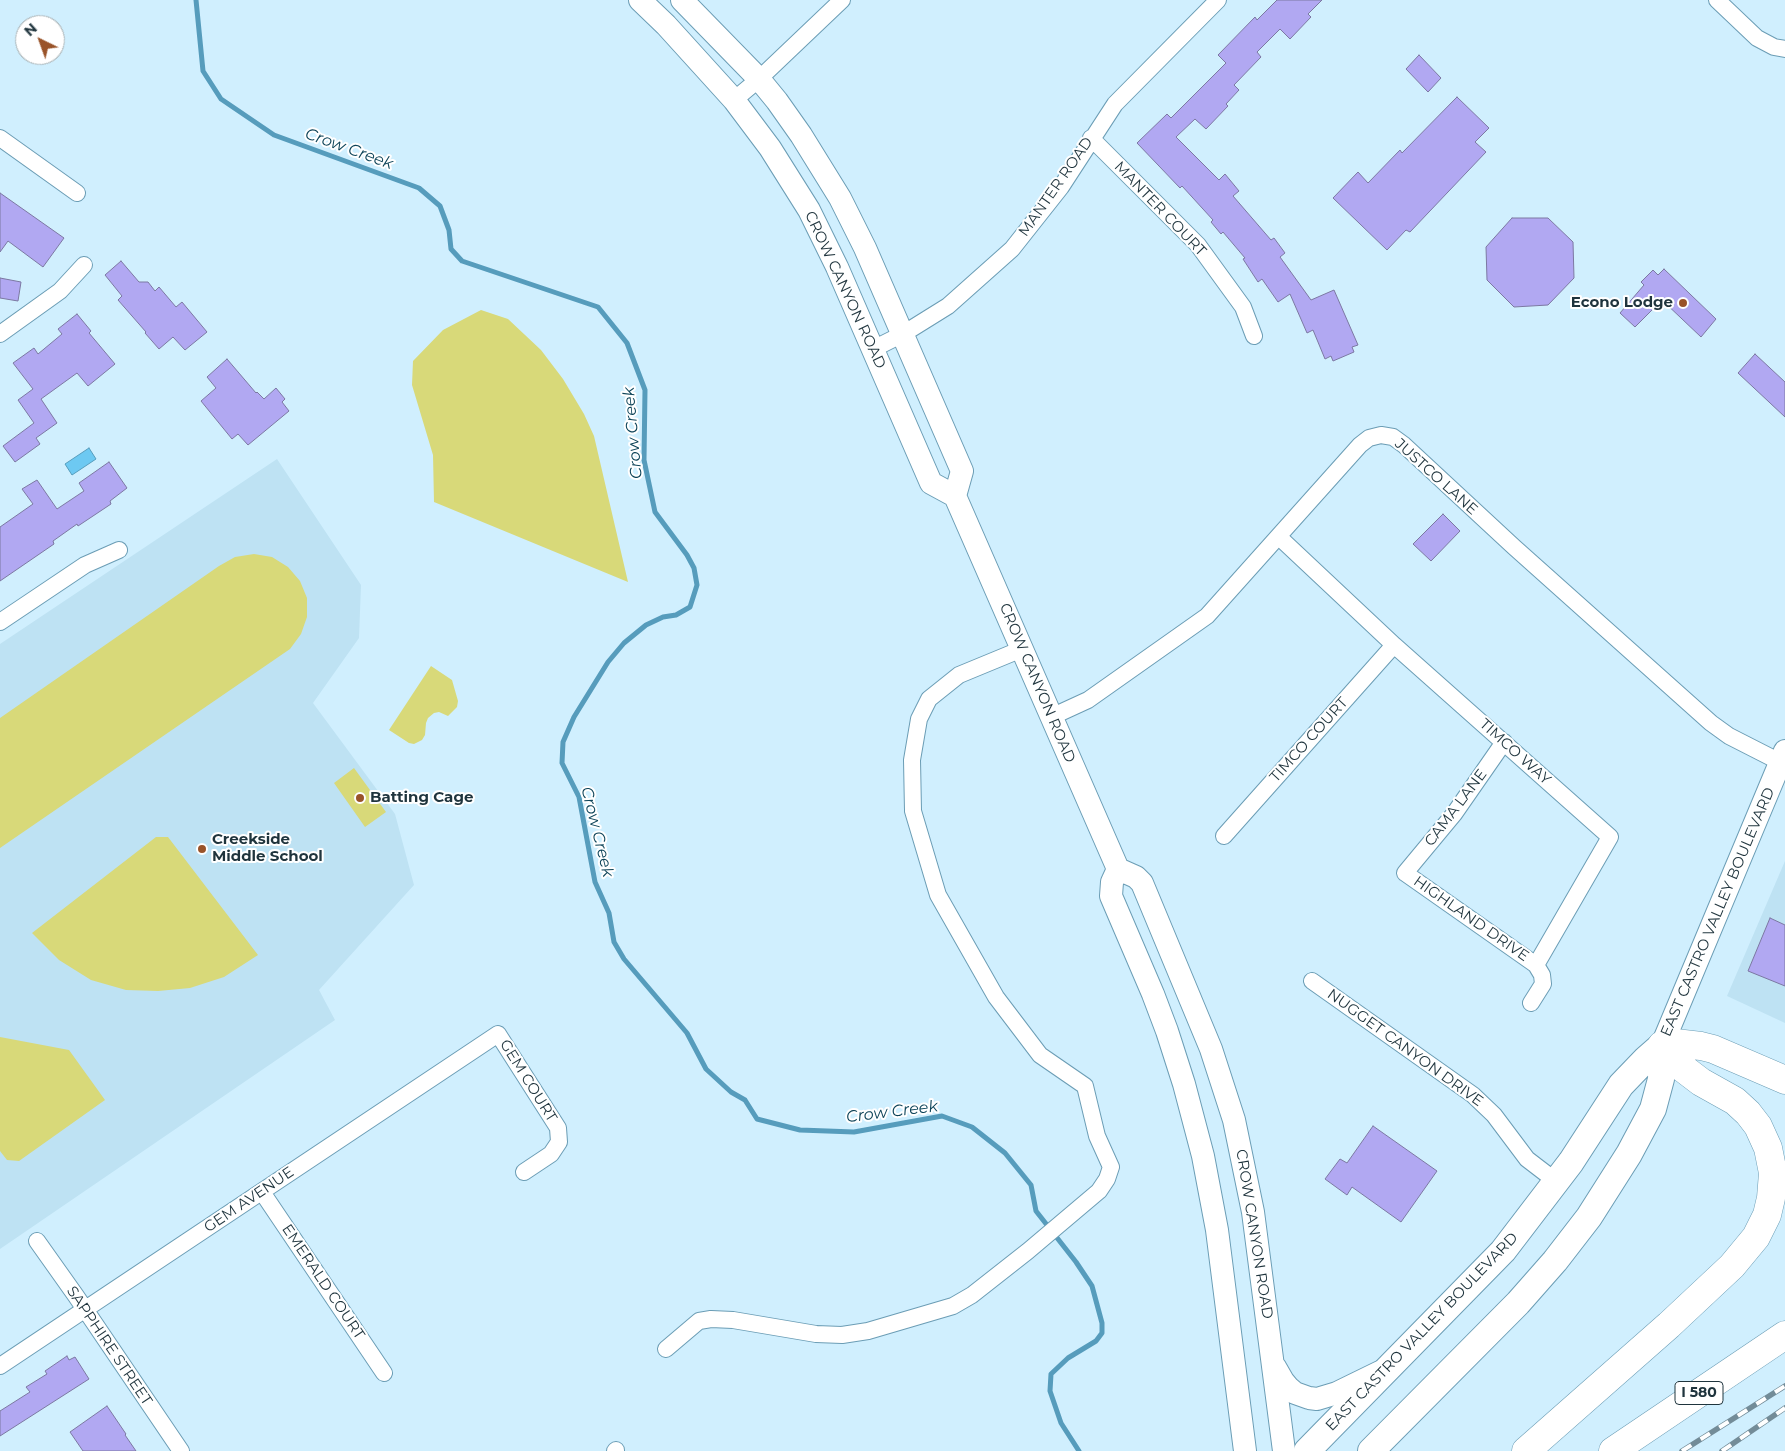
<!DOCTYPE html>
<style>
body{margin:0}
#map{position:relative;width:1785px;height:1451px;overflow:hidden;background:#d0effe;font-family:Montserrat,sans-serif}
canvas{display:block}
.north{position:absolute;left:15px;top:15px;width:50px;height:50px;box-sizing:border-box;background:#fff;border:1px solid #a5aeb1;border-radius:50%;rotate:318deg;font-size:14px;font-weight:700;line-height:20px;text-align:center;color:#1f343d}
.north::after{content:'';display:block;margin:auto;width:18px;height:22px;background:#995329;clip-path:polygon(50% 0,100% 100%,50% 72%,0 100%)}
</style>
<div id="map">
<canvas width="1785" height="1451"></canvas>
<div class="north">N</div>
</div>
<script>
const ctx = document.querySelector('canvas').getContext('2d');
ctx.lineJoin = 'round';
function paint(path, color) {
  ctx.fillStyle = color;
  ctx.fill(path, 'evenodd');
}
function poly(rows) {
  const path = new Path2D();
  for (const r of rows) {
    path.moveTo(r[0], r[1]);
    for (let i = 2; i < r.length; i += 2) path.lineTo(r[i], r[i + 1]);
  }
  return path;
}
function trace(path, color, width, dash) {
  ctx.strokeStyle = color;
  ctx.lineWidth = width;
  ctx.lineCap = dash ? 'butt' : 'round';
  ctx.setLineDash(dash || []);
  ctx.stroke(path);
}
function write(font, color, halo, rows, align = 'center') {
  ctx.font = font + ' Montserrat,sans-serif';
  ctx.lineWidth = 4;
  ctx.setLineDash([]);
  ctx.textBaseline = 'middle';
  ctx.strokeStyle = halo;
  ctx.fillStyle = color;
  for (const [text, x, y, turn = 0] of rows) {
    ctx.save();
    ctx.translate(x, y);
    ctx.rotate((+turn || 0) * Math.PI / 180);
    ctx.textAlign = isNaN(turn) ? turn : align;
    if (halo) ctx.strokeText(text, 0, 0);
    ctx.fillText(text, 0, 0);
    ctx.restore();
  }
}
const built = poly([
 [277,459,361,585,359,638,313,703,395,814,414,885,319,990,335,1020,0,1249,0,644],
 [1785,861,1785,1023,1727,996]
]);
const green = poly([
 [481,310,508,319,541,350,563,379,584,414,594,436,628,582,434,502,433,455,412,385,413,361,443,330],
 [254,554,272,557,288,567,300,581,307,598,307,617,301,634,290,649,0,848,0,718,219,566,235,557],
 [431,666,452,680,458,701,457,707,448,716,439,712,434,713,428,718,426,723,425,735,422,740,414,744,409,743,389,730],
 [354,768,386,812,365,827,334,783],
 [156,837,168,837,258,955,224,977,190,988,158,991,126,990,91,980,59,960,32,933],
 [0,1037,69,1050,105,1100,19,1161,7,1160,0,1151]
]);
const water = poly([
 [89,448,96,459,72,475,65,464,89,448]
]);
const stream = poly([
 [196,0,203,71,221,99,274,135,419,188,440,206,449,230,451,249,462,261,598,307,627,343,645,390,644,460,655,512,687,555,694,568,697,585,690,607,676,615,663,617,646,625,624,643,608,662,574,717,563,742,562,763,579,797,595,882,609,913,614,942,624,959,687,1033,706,1069,731,1092,745,1100,757,1119,800,1130,854,1132,942,1116,972,1127,1005,1153,1031,1185,1036,1211,1076,1262,1092,1286,1102,1323,1102,1333,1096,1341,1068,1358,1051,1374,1050,1391,1061,1423,1079,1451]
]);
const building = poly([
 [1277,0,1322,0,1308,14,1311,17,1290,39,1280,29,1257,52,1261,57,1234,85,1239,90,1226,104,1228,106,1206,129,1195,119,1176,137,1219,180,1225,174,1239,191,1233,196,1271,240,1274,238,1285,253,1280,257,1311,300,1334,290,1358,345,1352,347,1354,352,1333,361,1331,356,1325,359,1313,330,1307,333,1290,294,1278,302,1262,279,1258,282,1243,259,1245,258,1223,232,1221,234,1211,222,1213,220,1182,186,1180,188,1137,143,1167,114,1171,118,1226,63,1218,55,1255,17,1257,20,1277,0],
 [1419,55,1441,78,1428,92,1406,69,1419,55],
 [1457,97,1489,128,1475,142,1486,152,1410,232,1406,230,1387,250,1333,198,1358,172,1368,183,1400,150,1402,153,1457,97],
 [0,193,64,238,43,267,8,241,0,252,0,193],
 [1512,218,1548,218,1573,242,1574,278,1548,305,1514,307,1487,280,1486,247,1512,218],
 [121,261,139,282,148,282,155,291,159,287,176,307,182,302,207,332,185,350,173,337,159,349,145,333,146,332,118,300,122,296,105,275,121,261],
 [1664,269,1716,319,1701,337,1662,300,1635,327,1620,313,1644,285,1641,282,1653,270,1658,275,1664,269],
 [0,278,21,282,18,301,0,298,0,278],
 [77,314,91,331,89,333,115,364,88,386,77,373,41,399,57,423,36,438,40,444,15,462,3,446,34,423,18,400,33,389,13,363,34,348,38,354,62,334,58,329,77,314],
 [1755,354,1785,382,1785,417,1738,373,1755,354],
 [227,359,256,393,257,392,264,399,276,388,285,399,282,402,289,411,248,445,238,434,232,439,201,401,216,388,207,377,227,359],
 [109,462,127,488,110,501,111,504,78,526,77,524,53,541,54,544,0,581,0,527,33,504,22,489,37,480,57,509,84,491,79,483,109,462],
 [1443,514,1460,531,1431,561,1413,544,1443,514],
 [1770,918,1785,925,1785,986,1748,971,1770,918],
 [1373,1126,1437,1171,1401,1222,1352,1187,1347,1195,1325,1179,1340,1159,1347,1163,1373,1126],
 [67,1356,69,1360,75,1357,89,1379,0,1436,0,1411,30,1392,26,1387,47,1374,45,1371,67,1356],
 [107,1406,126,1434,125,1435,136,1451,83,1451,70,1432,107,1406]
]);
const street = poly([
 [1717,0,1757,38,1774,47,1785,49],
 [734,100,759,79,842,0],
 [0,138,77,193],
 [1091,138,1198,245,1243,307,1254,336],
 [0,334,60,291,84,265],
 [873,349,903,334,948,306,1012,249,1061,187,1115,104,1218,0],
 [1279,537,1394,645,1610,837,1536,965,1542,975,1543,984,1531,1003],
 [0,622,85,565,119,550],
 [1051,717,1088,700,1207,616,1360,445,1369,438,1381,435,1393,437,1404,445,1514,547,1711,723,1729,736,1780,762],
 [1504,742,1454,814,1405,873,1536,965],
 [1224,836,1394,645],
 [1312,981,1473,1095,1494,1115,1527,1159,1557,1182],
 [262,1192,384,1373],
 [37,1241,76,1296,181,1451],
 [666,1349,699,1321,711,1319,733,1320,816,1334,842,1335,868,1331,953,1306,972,1295,1028,1251,1099,1191,1107,1179,1111,1167,1097,1136,1085,1086,1040,1055,996,997,938,895,913,811,912,760,919,719,929,699,959,675,1022,649],
 [0,1366,498,1034,558,1128,559,1142,551,1154,524,1172],
 [615,1451,616,1450]
]);
const secondary = poly([
 [640,0,666,25,734,100,770,148,809,210,837,267,931,483,955,496,1118,869,1136,877,1142,883,1211,1049,1234,1120,1253,1212,1284,1451],
 [682,0,759,79,777,101,801,135,840,198,865,248,962,471,955,496],
 [1118,869,1112,882,1111,896,1153,994,1167,1031,1184,1084,1203,1156,1217,1230,1245,1451],
 [1662,1045,1785,751],
 [1275,1367,1283,1381,1288,1387,1295,1393,1309,1398,1317,1399,1337,1393,1380,1372]
]);
const primary = poly([
 [1307,1451,1503,1251,1571,1162,1621,1085,1646,1059,1662,1045],
 [1371,1451,1518,1303,1555,1261,1589,1217,1629,1154,1653,1109,1661,1079,1662,1045]
]);
const highway = poly([
 [1526,1451,1669,1325,1732,1266,1756,1237,1767,1215,1771,1198,1773,1173,1768,1148,1758,1126,1748,1113,1735,1101,1701,1082,1680,1066,1662,1045,1675,1043,1701,1046,1713,1049,1785,1080],
 [1613,1451,1785,1335]
]);
const rail = poly([
 [1682,1451,1785,1386],
 [1722,1451,1785,1408]
]);
const markers = [
 [1683,303,5,"#995329"],
 [360,798,5,"#995329"],
 [202,849,5,"#995329"]
];
const shields = [
 [1699,1393,48]
];
const shieldNames = [
 ["I 580",1699,1393]
];
const streetNames = [
 ["MANTER ROAD",1056,187,-55],
 ["MANTER COURT",1160,209,46],
 ["CROW CANYON ROAD",845,290,65],
 ["JUSTCO LANE",1436,477,42],
 ["CROW CANYON ROAD",1037,683,67],
 ["TIMCO COURT",1309,740,-48],
 ["TIMCO WAY",1515,752,42],
 ["CAMA LANE",1456,808,-53],
 ["EAST CASTRO VALLEY BOULEVARD",1718,912,-67],
 ["HIGHLAND DRIVE",1471,919,35],
 ["NUGGET CANYON DRIVE",1405,1048,36],
 ["GEM COURT",528,1081,58],
 ["GEM AVENUE",249,1200,-34],
 ["CROW CANYON ROAD",1254,1234,81],
 ["EMERALD COURT",323,1282,56],
 ["EAST CASTRO VALLEY BOULEVARD",1422,1332,-46],
 ["SAPPHIRE STREET",109,1346,56]
];
const poiNames = [
 ["Econo Lodge",1673,303,"right"],
 ["Batting Cage",370,798],
 ["Creekside",212,840],
 ["Middle School",212,857]
];
const waterNames = [
 ["Crow Creek",349,149,20],
 ["Crow Creek",633,433,-95],
 ["Crow Creek",597,832,76],
 ["Crow Creek",892,1112,-7]
];
paint(built, '#bee2f3');
paint(green, '#d8d979');
paint(water, '#6dc9f2');
trace(water, '#569cbc', 1);
trace(stream, '#569cbc', 5);
paint(building, '#b1a8f2');
trace(building, '#7c78a2', 1);
trace(street, '#6b9db5', 18);
trace(secondary, '#6b9db5', 24);
trace(primary, '#6b9db5', 28);
trace(highway, '#6b9db5', 29);
trace(street, '#fff', 16);
trace(secondary, '#fff', 22);
trace(primary, '#fff', 26);
trace(highway, '#fff', 28);
trace(rail, '#738c98', 5.5);
trace(rail, '#fff', 4, [11]);
for (const [x, y, r, color] of markers) {
  const dot = new Path2D();
  dot.arc(x, y, r, 0, 2 * Math.PI);
  ctx.fillStyle = color;
  ctx.fill(dot);
  trace(dot, '#fff', 2);
}
for (const [x, y, w] of shields) {
  const box = new Path2D();
  box.roundRect(x - w / 2, y - 11.5, w, 23, 4);
  ctx.fillStyle = '#fff';
  ctx.fill(box);
  trace(box, '#1f343d', 1);
}
write('bold 14px', '#1f343d', null, shieldNames);
write('15px', '#1f343d', '#fff', streetNames);
write('bold 15px', '#1f343d', '#fff', poiNames, 'left');
write('italic 16px', '#0c4358', '#fff', waterNames);
</script>
